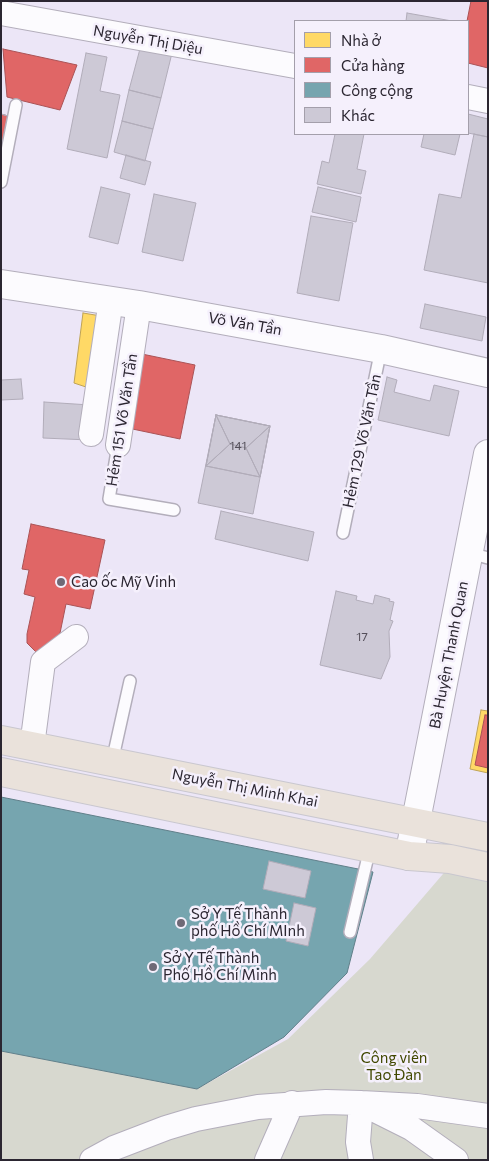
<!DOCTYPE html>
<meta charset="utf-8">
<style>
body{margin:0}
#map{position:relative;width:489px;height:1161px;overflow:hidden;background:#ece6f7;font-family:Commissioner,sans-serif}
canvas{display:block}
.frame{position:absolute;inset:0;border:2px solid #2b2631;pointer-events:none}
.legend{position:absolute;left:294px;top:20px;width:175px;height:115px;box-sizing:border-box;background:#f5f0fc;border:1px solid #a49fab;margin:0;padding:6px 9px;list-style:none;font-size:15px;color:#2b2631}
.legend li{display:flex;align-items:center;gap:10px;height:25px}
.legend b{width:25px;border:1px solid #a49fab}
</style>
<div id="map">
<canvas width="489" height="1161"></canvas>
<div class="frame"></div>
<ul class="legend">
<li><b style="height:14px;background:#ffd966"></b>Nhà ở</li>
<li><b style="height:14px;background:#e06666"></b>Cửa hàng</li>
<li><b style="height:14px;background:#76a5af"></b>Công cộng</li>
<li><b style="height:14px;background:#cdc9d6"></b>Khác</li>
</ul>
</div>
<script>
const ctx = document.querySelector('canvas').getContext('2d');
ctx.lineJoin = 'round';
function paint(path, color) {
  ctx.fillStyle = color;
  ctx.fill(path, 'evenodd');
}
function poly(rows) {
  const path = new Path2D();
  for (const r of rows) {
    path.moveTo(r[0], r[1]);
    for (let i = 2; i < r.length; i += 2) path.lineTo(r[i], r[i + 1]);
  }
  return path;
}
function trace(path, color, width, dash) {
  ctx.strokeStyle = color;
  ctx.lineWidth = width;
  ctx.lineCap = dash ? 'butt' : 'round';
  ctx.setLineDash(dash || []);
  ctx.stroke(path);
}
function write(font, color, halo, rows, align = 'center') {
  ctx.font = font + ' Commissioner,sans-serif';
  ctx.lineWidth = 5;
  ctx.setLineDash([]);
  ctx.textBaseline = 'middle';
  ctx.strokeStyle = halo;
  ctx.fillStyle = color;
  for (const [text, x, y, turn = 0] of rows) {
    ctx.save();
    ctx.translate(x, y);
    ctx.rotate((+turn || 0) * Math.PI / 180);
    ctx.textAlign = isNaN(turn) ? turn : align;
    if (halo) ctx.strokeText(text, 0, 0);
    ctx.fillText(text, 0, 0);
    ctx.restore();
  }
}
const green = poly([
 [455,860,488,867,488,1160,1,1160,1,1051,197,1089,288,1039,370,959]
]);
const homes = poly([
 [83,313,107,317,92,389,74,383,83,313],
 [481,710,488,711,488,773,470,769,481,710]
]);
const shops = poly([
 [471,1,488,1,488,68,468,63,467,21,471,1],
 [3,49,77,65,60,110,7,97,3,49],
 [1,114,8,116,1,153,1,114],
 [137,353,195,365,180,439,123,427,137,353],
 [31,524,105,540,90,609,66,604,59,638,37,653,27,643,27,634,35,597,24,594,29,570,22,569,31,524],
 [485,715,488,715,488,768,475,765,485,715]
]);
const public = poly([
 [1,797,373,872,347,973,284,1037,197,1089,1,1051,1,797]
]);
const building = poly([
 [407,13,452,21,406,21,407,13],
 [141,45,172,53,161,98,129,90,141,45],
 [86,53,107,57,100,91,120,95,107,158,67,149,86,53],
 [129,90,161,98,153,129,122,121,129,90],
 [1,114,8,116,1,153,1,114],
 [1,114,8,116,1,153,1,114],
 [468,114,488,119,488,137,468,133,468,114],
 [122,121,153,129,145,161,114,152,122,121],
 [335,134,364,134,357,169,366,171,361,194,317,184,322,161,329,163,335,134],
 [424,134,460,134,455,155,421,147,424,134],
 [474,134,488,137,488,283,424,270,439,194,461,198,474,134],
 [126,155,151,162,145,185,120,178,126,155],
 [101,187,130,194,118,244,89,237,101,187],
 [318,187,361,197,356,222,312,212,318,187],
 [154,194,196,203,183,261,142,252,154,194],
 [311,216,353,223,339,301,297,293,311,216],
 [425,304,486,317,482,341,420,328,425,304],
 [387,377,397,380,394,392,430,401,434,385,459,391,449,436,378,420,387,377],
 [21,379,23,399,1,400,1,380,21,379],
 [44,402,90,405,89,440,43,438,44,402],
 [216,415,270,426,253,514,198,503,216,415],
 [216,415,270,426,260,477,206,466,216,415],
 [216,415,230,444,206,466,216,415],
 [216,415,270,426,246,448,230,444,216,415],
 [270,426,260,477,246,448,270,426],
 [230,444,246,448,260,477,206,466,230,444],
 [221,511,314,532,308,561,215,539,221,511],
 [336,591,357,596,356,600,373,604,375,595,390,599,389,601,394,602,390,620,393,621,389,631,390,657,381,679,320,665,336,591],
 [269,861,311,871,305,898,263,889,269,861],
 [294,903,316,908,308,946,286,941,294,903]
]);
const lane = poly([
 [1,182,16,105],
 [118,445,109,499,174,510],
 [343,533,381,349],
 [469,553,488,558],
 [112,762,130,681],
 [350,932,370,848]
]);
const street = poly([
 [1,13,295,66],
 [468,97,488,101],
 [91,434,111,300],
 [118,445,139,305],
 [32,746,43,662,76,637],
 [92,1160,114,1148,166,1128,196,1119,258,1107,326,1102,361,1103,417,1106,488,1116],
 [267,1160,292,1103],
 [361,1160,358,1142,361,1103,411,1128,456,1160]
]);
const secondary = poly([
 [1,284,139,305,381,349,488,373],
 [409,856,488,454]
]);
const primary = poly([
 [1,740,488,837],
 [1,772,409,856,450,859,488,867]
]);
const markers = [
 [61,582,5,"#6f6976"],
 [181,923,5,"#6f6976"],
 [153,967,5,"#6f6976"]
];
const numberNames = [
 ["141",238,446],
 ["17",362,637]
];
const streetNames = [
 ["Nguyễn Thị Diệu",148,40,10],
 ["Võ Văn Tần",245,324,10],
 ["Hẻm 151 Võ Văn Tần",122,420,-81],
 ["Hẻm 129 Võ Văn Tần",362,441,-78],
 ["Bà Huyện Thanh Quan",449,655,-79],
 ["Nguyễn Thị Minh Khai",245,788,11]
];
const poiNames = [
 ["Cao ốc Mỹ Vinh",71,582],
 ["Sở Y Tế Thành",191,914],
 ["phố Hồ Chí MInh",191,931],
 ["Sở Y Tế Thành",163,958],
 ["Phố Hồ Chí Minh",163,975]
];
const parkNames = [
 ["Công viên",394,1058],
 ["Tao Đàn",394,1075]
];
paint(green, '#d7d8cf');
paint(homes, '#ffd966');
trace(homes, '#bfa356', 1);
paint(shops, '#e06666');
trace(shops, '#aa5356', 1);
paint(public, '#76a5af');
trace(public, '#607f89', 1);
paint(building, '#cdc9d6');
trace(building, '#b1acb9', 1);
trace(lane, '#b3aebb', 14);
trace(street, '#b3aebb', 26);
trace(secondary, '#b3aebb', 30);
trace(primary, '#c9c7cf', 30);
trace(lane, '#fcfbfe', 11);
trace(street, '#fcfbfe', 24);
trace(secondary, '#fcfbfe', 28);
trace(primary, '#eae2db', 28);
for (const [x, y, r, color] of markers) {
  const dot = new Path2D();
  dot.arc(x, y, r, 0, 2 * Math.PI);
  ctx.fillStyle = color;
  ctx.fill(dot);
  trace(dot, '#f5f0fc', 2);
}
write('12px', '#544f5a', null, numberNames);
write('15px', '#2b2631', '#f5f0fc', streetNames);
write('15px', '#2b2631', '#f5f0fc', poiNames, 'left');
write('15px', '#414800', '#f5f0fc', parkNames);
</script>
